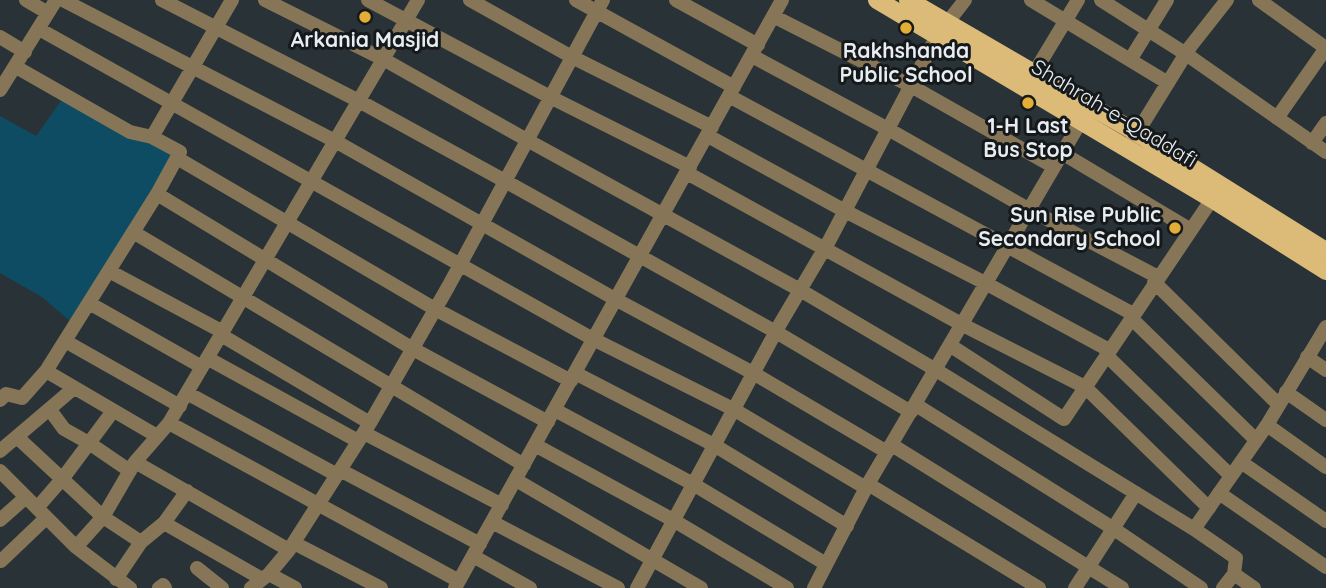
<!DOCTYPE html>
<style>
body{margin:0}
canvas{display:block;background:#293237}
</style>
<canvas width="1326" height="588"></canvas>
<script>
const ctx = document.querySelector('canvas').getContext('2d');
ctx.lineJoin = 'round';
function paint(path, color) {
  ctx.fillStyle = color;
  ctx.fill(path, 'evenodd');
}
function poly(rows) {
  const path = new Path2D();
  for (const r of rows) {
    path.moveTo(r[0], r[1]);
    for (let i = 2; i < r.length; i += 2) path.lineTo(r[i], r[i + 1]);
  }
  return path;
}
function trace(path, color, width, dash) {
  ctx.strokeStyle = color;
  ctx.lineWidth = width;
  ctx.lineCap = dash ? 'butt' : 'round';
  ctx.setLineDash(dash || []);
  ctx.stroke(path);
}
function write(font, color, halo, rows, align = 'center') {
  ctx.font = font + ' Quicksand,sans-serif';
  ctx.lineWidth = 6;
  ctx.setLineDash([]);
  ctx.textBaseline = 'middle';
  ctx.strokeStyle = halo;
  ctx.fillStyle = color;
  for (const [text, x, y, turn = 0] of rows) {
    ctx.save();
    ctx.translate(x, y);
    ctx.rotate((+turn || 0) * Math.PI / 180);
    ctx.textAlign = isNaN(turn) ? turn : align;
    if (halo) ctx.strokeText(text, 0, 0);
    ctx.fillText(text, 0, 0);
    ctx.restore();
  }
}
const green = poly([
 [63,98,168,149,172,160,70,321,42,297,0,273,0,116,36,136]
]);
const minor = poly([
 [26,0,48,13],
 [63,0,335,141,615,299,753,373,887,452],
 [162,0,359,101,505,181,776,332,911,412],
 [265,0,383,59,527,140,800,290,936,370,1194,529],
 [368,0,550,97,690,167],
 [470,0,572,57,712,127],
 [576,0,734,87],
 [676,0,758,45],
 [1031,0,1168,83],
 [1101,0,1186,54,1326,152],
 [1259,0,1326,48],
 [773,16,911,86,1054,167],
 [39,29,593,339,733,409,866,488],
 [0,37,25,52],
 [752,56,888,129,1030,210,1158,277],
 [1130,60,1167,0],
 [1034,73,1078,0],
 [0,90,56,0],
 [729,96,1133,314],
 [1277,118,1326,48],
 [708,136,845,211,987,284,1109,350],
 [152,137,232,0],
 [1132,141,1190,47,1227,0],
 [1312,143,1326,123],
 [1062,153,1191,230],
 [177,158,435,309,571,381],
 [687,173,963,325,1085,387,1209,508],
 [157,194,413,349,548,422],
 [133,232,524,465],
 [109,271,223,332],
 [1154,282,1279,405],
 [89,303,202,367],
 [1131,318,1256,440],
 [221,335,370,423],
 [65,341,180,406],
 [951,346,1064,419,1212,199],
 [1106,355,1231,476],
 [1307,357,1326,370],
 [207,358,358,441],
 [46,371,157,436],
 [575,373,714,445,847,526],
 [1286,392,1326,420],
 [187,393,337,475],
 [0,400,6,394,22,398,46,371,157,194,180,152,152,137,130,132,16,67],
 [916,405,1114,529,1201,588],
 [50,410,64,429,89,443,130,471],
 [555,410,693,484,826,564],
 [169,423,459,581],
 [1267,425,1326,467],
 [364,433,502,505],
 [17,437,103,517,141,542],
 [535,445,673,520,787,588],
 [892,445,1122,588],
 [0,451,74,388],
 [135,462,289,550],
 [1241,462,1326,521],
 [340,470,480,544],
 [0,471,76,547,130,588],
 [516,480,701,588],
 [868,484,1039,588],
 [1219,493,1326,567],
 [37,508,63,478,113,411],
 [0,520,26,497],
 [492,522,618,588],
 [164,523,262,579],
 [294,543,381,588],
 [76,547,103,517,135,462,169,423,418,0],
 [473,556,530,588],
 [1,561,46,518],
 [197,568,222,588],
 [269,574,295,588],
 [1234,574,1254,588],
 [116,579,141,542,164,523,187,491],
 [159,588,163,585,165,588],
 [251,588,269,574,289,550,370,423,448,287,603,0],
 [455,588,782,0],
 [637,588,780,324,829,241,937,36,965,0],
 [814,588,868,484,1081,121],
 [1075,588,1136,493],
 [1223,588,1234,574,1236,558,1194,529,1267,425,1326,327]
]);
const major = poly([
 [877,0,1212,199,1326,271],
 [908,0,1137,133,1326,251]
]);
const markers = [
 [365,17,7,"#e4ae35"],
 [906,28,7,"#e4ae35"],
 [1028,103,7,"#e4ae35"],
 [1175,228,7,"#e4ae35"]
];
const poiNames = [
 ["Arkania Masjid",365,41],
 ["Rakhshanda",906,52],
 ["Public School",906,76],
 ["1-H Last",1028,127],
 ["Bus Stop",1028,151],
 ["Sun Rise Public",1161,216,"right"],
 ["Secondary School",1161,240,"right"]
];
const streetNames = [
 ["Shahrah-e-Qaddafi",1114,114,31]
];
paint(green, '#0e4c63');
trace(minor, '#867657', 14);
trace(major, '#dcba78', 18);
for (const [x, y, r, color] of markers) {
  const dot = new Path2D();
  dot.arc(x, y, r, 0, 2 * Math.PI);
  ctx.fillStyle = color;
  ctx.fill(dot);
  trace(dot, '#15191b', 2.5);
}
write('bold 21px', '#e7edf0', '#15191b', poiNames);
write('21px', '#e7edf0', '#15191b', streetNames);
</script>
